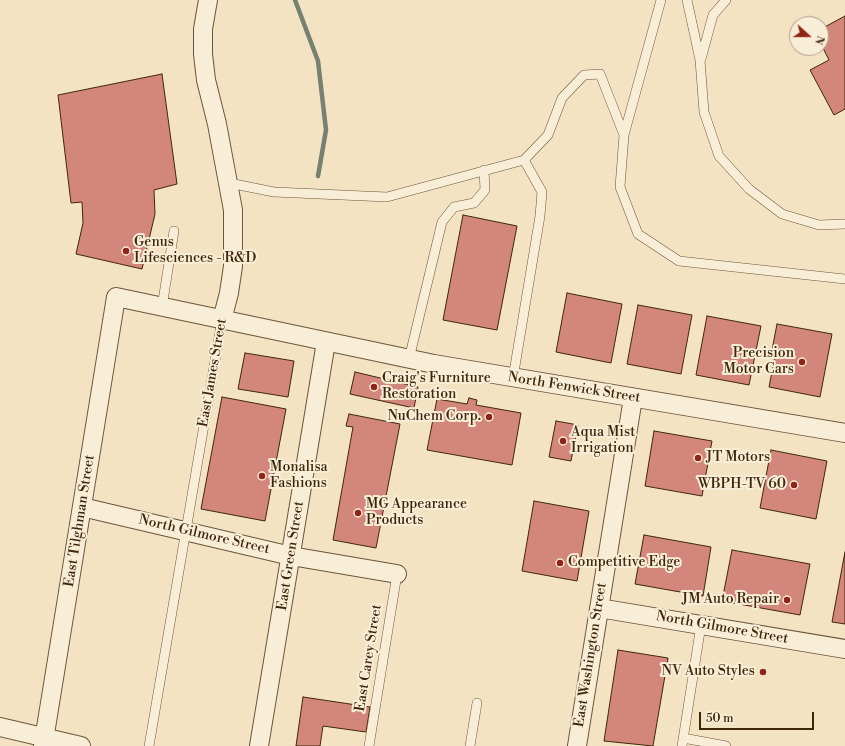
<!DOCTYPE html>
<style>
body{margin:0}
#map{position:relative;width:845px;height:746px;overflow:hidden;background:#f4e3c2;font-family:"Libre Bodoni",serif}
canvas{display:block}
.north{position:absolute;left:789px;top:16px;width:40px;height:40px;box-sizing:border-box;background:#f8edd7;border:1px solid #ae9d86;border-radius:50%;rotate:111deg;font-size:11px;font-weight:700;line-height:16px;text-align:center;color:#3e260c}
.north::after{content:'';display:block;margin:auto;width:14px;height:18px;background:#8f2418;clip-path:polygon(50% 0,100% 100%,50% 72%,0 100%)}
.scale{position:absolute;left:699px;top:712px;width:115px;height:18px;box-sizing:border-box;border:2px solid #3e260c;border-top:0;padding-left:5px;font-size:12px;line-height:14px;white-space:nowrap;color:#3e260c;-webkit-text-stroke:3px #f8edd7;paint-order:stroke}
</style>
<div id="map">
<canvas width="845" height="746"></canvas>
<div class="north">N</div>
<div class="scale">50 m</div>
</div>
<script>
const ctx = document.querySelector('canvas').getContext('2d');
ctx.lineJoin = 'round';
function poly(rows) {
  const path = new Path2D();
  for (const r of rows) {
    path.moveTo(r[0], r[1]);
    for (let i = 2; i < r.length; i += 2) path.lineTo(r[i], r[i + 1]);
  }
  return path;
}
function trace(path, color, width, dash) {
  ctx.strokeStyle = color;
  ctx.lineWidth = width;
  ctx.lineCap = dash ? 'butt' : 'round';
  ctx.setLineDash(dash || []);
  ctx.stroke(path);
}
function paint(path, color) {
  ctx.fillStyle = color;
  ctx.fill(path, 'evenodd');
}
function write(font, color, halo, rows, align = 'center') {
  ctx.font = font + ' "Libre Bodoni",serif';
  ctx.lineWidth = 4;
  ctx.setLineDash([]);
  ctx.textBaseline = 'middle';
  ctx.strokeStyle = halo;
  ctx.fillStyle = color;
  for (const [text, x, y, turn = 0] of rows) {
    ctx.save();
    ctx.translate(x, y);
    ctx.rotate((+turn || 0) * Math.PI / 180);
    ctx.textAlign = isNaN(turn) ? turn : align;
    if (halo) ctx.strokeText(text, 0, 0);
    ctx.fillText(text, 0, 0);
    ctx.restore();
  }
}
const stream = poly([
 [295,0,318,61,326,130,318,176]
]);
const building = poly([
 [845,16,845,109,834,115,810,70,829,60,821,44,821,29,845,16],
 [162,74,177,184,154,190,155,214,142,269,76,254,83,223,82,202,71,203,58,95,162,74],
 [463,215,517,226,497,330,443,320,463,215],
 [567,293,622,304,611,363,556,352,567,293],
 [638,305,692,315,681,374,627,364,638,305],
 [707,316,761,326,749,385,696,375,707,316],
 [777,324,832,334,820,397,769,387,776,351,772,350,777,324],
 [245,353,294,361,288,397,238,389,245,353],
 [355,372,418,387,414,408,350,394,355,372],
 [222,397,286,409,265,521,201,509,222,397],
 [469,398,477,400,476,405,521,413,512,465,427,450,437,399,467,404,469,398],
 [349,414,400,424,376,548,333,540,353,427,346,426,349,414],
 [556,421,578,425,571,461,549,457,556,421],
 [654,431,712,441,702,496,645,486,654,431],
 [771,450,827,461,816,519,760,508,771,450],
 [534,501,589,511,577,581,522,571,534,501],
 [644,535,711,547,703,596,635,584,644,535],
 [732,550,810,564,800,615,722,601,732,550],
 [845,552,845,624,832,622,845,552],
 [618,650,668,658,653,746,604,741,618,650],
 [303,697,370,707,366,732,323,726,320,746,296,746,303,697]
]);
const service = poly([
 [661,0,624,135,620,187,638,234,679,261,845,279],
 [687,0,700,60,704,112,719,156,749,189,782,214,819,225,845,224],
 [701,59,713,15,726,0],
 [229,183,274,192,387,197,524,160,548,135,562,98,584,75,600,74,624,135],
 [162,307,174,231],
 [409,359,442,222,454,207,474,203,485,190,484,170],
 [513,378,540,216,542,192,524,160],
 [683,738,726,746],
 [149,746,222,320],
 [369,746,397,574],
 [470,746,477,703],
 [682,746,701,625]
]);
const minor = poly([
 [208,0,203,29,203,54,206,80,217,124,233,210,233,266,229,293,222,320],
 [82,507,291,556,397,574],
 [599,608,845,649],
 [0,727,81,746],
 [43,746,116,297,434,364,845,433],
 [259,746,326,342],
 [577,746,633,398]
]);
const markers = [
 [126,251,4,"#8f2418"],
 [802,362,4,"#8f2418"],
 [374,387,4,"#8f2418"],
 [489,417,4,"#8f2418"],
 [563,441,4,"#8f2418"],
 [698,458,4,"#8f2418"],
 [262,476,4,"#8f2418"],
 [794,485,4,"#8f2418"],
 [358,513,4,"#8f2418"],
 [560,563,4,"#8f2418"],
 [787,600,4,"#8f2418"],
 [763,672,4,"#8f2418"]
];
const poiNames = [
 ["Genus",134,243],
 ["Lifesciences - R&D",134,259],
 ["Precision",794,354,"right"],
 ["Motor Cars",794,370,"right"],
 ["Craig's Furniture",382,379],
 ["Restoration",382,395],
 ["NuChem Corp.",481,417,"right"],
 ["Aqua Mist",571,433],
 ["Irrigation",571,449],
 ["JT Motors",706,458],
 ["Monalisa",270,468],
 ["Fashions",270,484],
 ["WBPH-TV 60",786,485,"right"],
 ["MG Appearance",366,505],
 ["Products",366,521],
 ["Competitive Edge",568,563],
 ["JM Auto Repair",779,600,"right"],
 ["NV Auto Styles",755,672,"right"]
];
const streetNames = [
 ["East James Street",213,373,-80],
 ["North Fenwick Street",574,388,9],
 ["East Tilghman Street",80,521,-81],
 ["North Gilmore Street",204,535,13],
 ["East Green Street",291,556,-81],
 ["North Gilmore Street",722,628,10],
 ["East Washington Street",591,655,-81],
 ["East Carey Street",369,658,-81]
];
trace(stream, '#768171', 4.5);
paint(building, '#d3867b');
trace(building, '#3e260c', 1);
trace(service, '#6c553a', 10);
trace(minor, '#6c553a', 20);
trace(service, '#f8edd7', 9);
trace(minor, '#f8edd7', 18);
for (const [x, y, r, color] of markers) {
  const dot = new Path2D();
  dot.arc(x, y, r, 0, 2 * Math.PI);
  ctx.fillStyle = color;
  ctx.fill(dot);
  trace(dot, '#f8edd7', 1.5);
}
write('14px', '#3e260c', '#f8edd7', poiNames, 'left');
write('14px', '#3e260c', '#f8edd7', streetNames);
</script>
